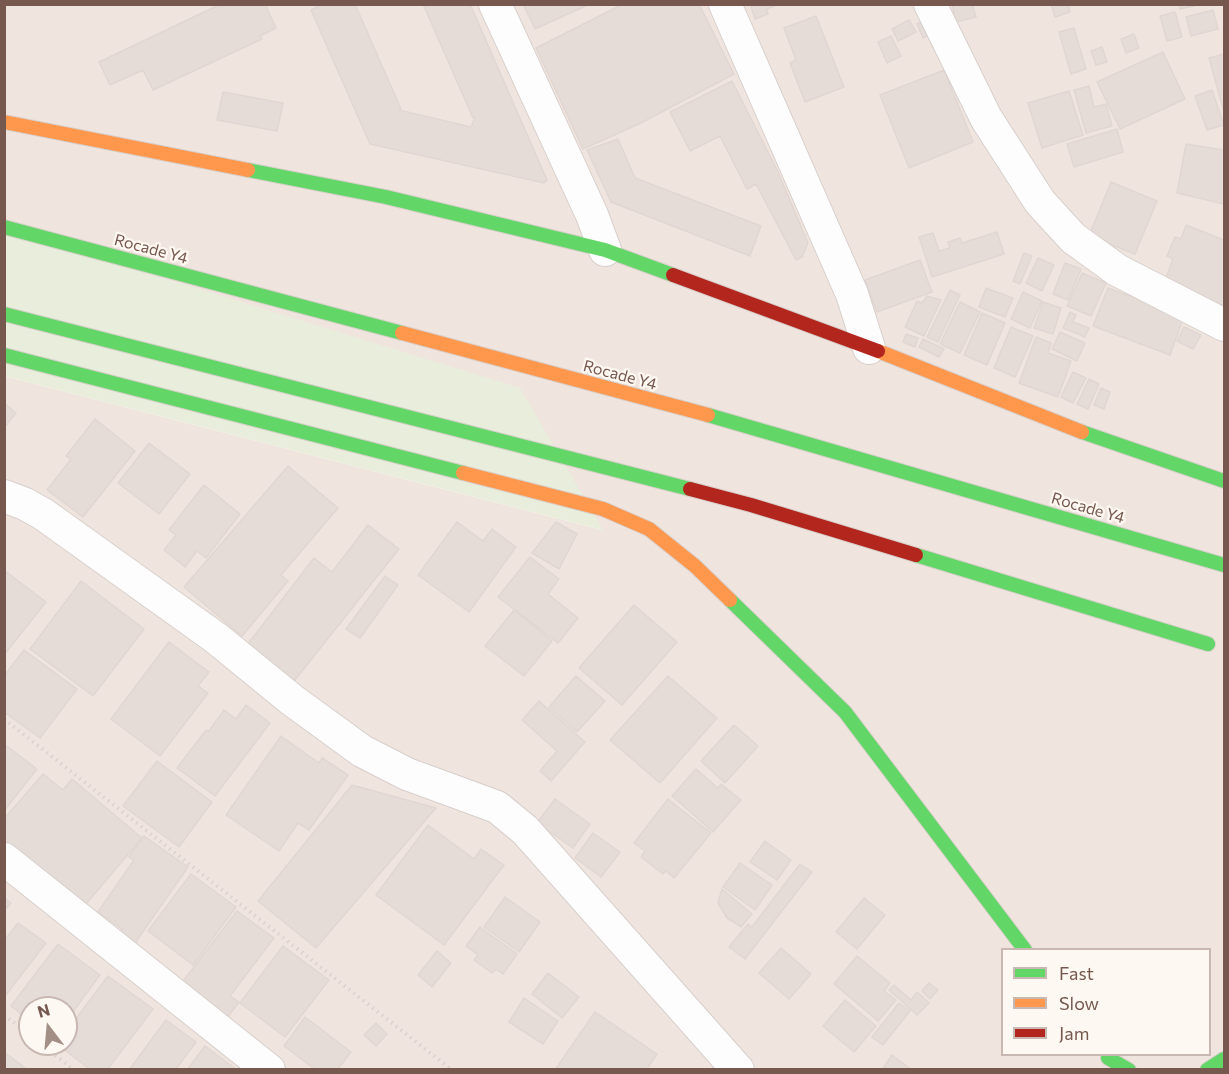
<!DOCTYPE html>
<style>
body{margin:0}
#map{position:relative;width:1229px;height:1074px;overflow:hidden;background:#f8f4f0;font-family:Commissioner,sans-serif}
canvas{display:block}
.frame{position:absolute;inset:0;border:6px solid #76584f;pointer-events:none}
.legend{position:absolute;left:1001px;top:948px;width:210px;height:108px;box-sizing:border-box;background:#fef8f2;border:2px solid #c8b8b1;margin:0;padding:8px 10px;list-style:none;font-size:18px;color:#76584f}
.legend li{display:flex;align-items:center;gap:12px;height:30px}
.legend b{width:30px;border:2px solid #c8b8b1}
.north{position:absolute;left:18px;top:996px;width:60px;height:60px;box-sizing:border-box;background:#fef8f2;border:2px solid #c8b8b1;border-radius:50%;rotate:344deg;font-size:16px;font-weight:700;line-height:24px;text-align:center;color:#76584f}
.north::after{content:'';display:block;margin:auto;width:21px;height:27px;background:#a48f87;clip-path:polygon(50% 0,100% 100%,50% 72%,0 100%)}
</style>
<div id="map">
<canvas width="1229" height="1074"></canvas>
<div class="frame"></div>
<ul class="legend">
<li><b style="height:8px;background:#63d668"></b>Fast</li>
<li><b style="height:8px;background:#ff974d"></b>Slow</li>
<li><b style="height:8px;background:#b3261e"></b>Jam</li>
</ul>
<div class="north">N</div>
</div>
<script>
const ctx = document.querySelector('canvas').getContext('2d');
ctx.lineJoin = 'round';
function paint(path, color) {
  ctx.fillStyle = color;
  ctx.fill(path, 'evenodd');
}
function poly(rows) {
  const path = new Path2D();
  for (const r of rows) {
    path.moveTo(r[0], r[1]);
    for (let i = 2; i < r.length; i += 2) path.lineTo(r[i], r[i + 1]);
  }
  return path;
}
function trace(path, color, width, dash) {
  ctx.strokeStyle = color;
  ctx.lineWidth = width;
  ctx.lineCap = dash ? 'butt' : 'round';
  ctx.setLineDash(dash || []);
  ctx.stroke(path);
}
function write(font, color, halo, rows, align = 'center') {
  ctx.font = font + ' Commissioner,sans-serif';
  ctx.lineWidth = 4.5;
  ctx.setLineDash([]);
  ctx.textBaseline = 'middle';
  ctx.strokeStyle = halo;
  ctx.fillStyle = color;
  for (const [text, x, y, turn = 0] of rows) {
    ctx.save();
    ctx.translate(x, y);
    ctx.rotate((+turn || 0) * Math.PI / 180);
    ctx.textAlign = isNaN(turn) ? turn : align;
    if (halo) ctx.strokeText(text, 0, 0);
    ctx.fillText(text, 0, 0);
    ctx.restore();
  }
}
const residential = poly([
 [5,5,1224,5,1224,1069,5,1069,4,376,602,530,5,229],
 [1002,950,1210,950,1210,1054,1002,1054],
 [30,1008,66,1008,66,1044,30,1044]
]);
const green = poly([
 [4,229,520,388,603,530,5,376]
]);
const building = poly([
 [221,4,265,4,276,28,260,36,262,39,153,90,143,70,110,85,99,62,221,4],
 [324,4,355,4,401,109,399,110,471,127,475,117,473,118,423,4,470,4,547,180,544,183,370,144,311,10,324,4],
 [523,4,590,4,535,29,523,4],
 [623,4,699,4,734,74,639,124,583,149,536,48,623,4],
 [750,4,779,4,767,9,768,14,755,19,750,4],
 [952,4,972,4,976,17,956,22,952,4],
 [1051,4,1068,4,1070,12,1055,17,1051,4],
 [1179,4,1194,4,1194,6,1180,9,1179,4],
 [1213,10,1218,29,1191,36,1186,17,1213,10],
 [1175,12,1182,37,1167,41,1160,16,1175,12],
 [816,16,844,87,805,102,790,63,796,60,784,28,816,16],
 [929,18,936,31,923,38,917,24,929,18],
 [909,20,916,32,898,41,892,29,909,20],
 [1074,28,1086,69,1071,74,1059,32,1074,28],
 [1134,34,1139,48,1126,53,1121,39,1134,34],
 [891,36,901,56,887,63,878,42,891,36],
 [1102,47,1107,62,1096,65,1091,51,1102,47],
 [1163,52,1185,99,1120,129,1097,82,1163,52],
 [1224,54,1224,112,1209,58,1224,54],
 [944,70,973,142,909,168,880,95,944,70],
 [732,81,778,172,808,243,802,257,796,260,756,184,747,189,720,136,690,151,670,112,732,81],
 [1089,86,1094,107,1106,104,1112,126,1086,133,1074,90,1089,86],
 [1212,90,1224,125,1207,130,1195,96,1212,90],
 [1069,91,1083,135,1042,148,1028,103,1069,91],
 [223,92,283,103,277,131,217,120,223,92],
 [1117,129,1123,152,1074,167,1067,144,1117,129],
 [618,139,635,178,761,226,750,256,611,202,587,150,618,139],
 [1186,144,1224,150,1224,204,1177,193,1186,144],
 [1111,182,1157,201,1135,254,1089,236,1111,182],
 [1186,225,1224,240,1224,306,1164,283,1173,259,1167,256,1175,237,1181,239,1186,225],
 [997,232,1004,254,932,277,919,237,933,233,939,251,950,248,948,242,960,238,962,243,997,232],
 [1024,253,1032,256,1020,284,1013,281,1024,253],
 [1038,258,1054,265,1042,291,1026,283,1038,258],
 [920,260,932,292,877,312,865,280,920,260],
 [1065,263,1081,269,1068,300,1053,294,1065,263],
 [1082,273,1106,283,1091,316,1067,306,1082,273],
 [986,288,1013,298,1005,317,979,307,986,288],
 [1108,288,1184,316,1170,355,1093,326,1108,288],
 [950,290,960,295,938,342,927,337,950,290],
 [1023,292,1042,301,1030,328,1011,319,1023,292],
 [927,296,941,300,924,336,905,327,917,301,922,303,927,296],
 [960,302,980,312,960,353,940,344,960,302],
 [1043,302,1061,308,1053,334,1034,328,1043,302],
 [1070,312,1076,315,1073,322,1089,328,1085,337,1063,328,1070,312],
 [982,313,1005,323,987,365,964,355,982,313],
 [1011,327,1033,336,1015,377,994,368,1011,327],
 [1184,327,1201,335,1193,349,1177,341,1184,327],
 [1060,332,1085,343,1077,361,1052,349,1060,332],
 [906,334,918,338,915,347,903,342,906,334],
 [1036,337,1051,343,1048,353,1071,361,1058,397,1019,383,1036,337],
 [923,339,944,349,939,357,919,347,923,339],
 [1073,372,1086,378,1073,403,1061,397,1073,372],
 [1089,379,1099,384,1088,409,1077,404,1089,379],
 [1101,388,1110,392,1104,409,1094,405,1101,388],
 [4,403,16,413,4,428,4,403],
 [95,419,135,451,83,517,47,490,71,459,66,456,95,419],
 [149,443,190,474,159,514,118,483,149,443],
 [288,466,338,508,281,575,288,581,242,636,184,587,288,466],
 [204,485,240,514,206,558,197,551,185,567,164,550,176,535,169,530,204,485],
 [457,522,483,541,492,529,516,547,469,612,418,575,457,522],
 [556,522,577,534,559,569,532,553,556,522],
 [368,525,399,549,291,685,244,649,314,558,332,572,368,525],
 [530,557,559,579,548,594,578,618,558,643,498,597,530,557],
 [4,570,46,602,4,655,4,570],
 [385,576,398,585,360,638,346,629,385,576],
 [81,581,144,629,93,696,30,649,81,581],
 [634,605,677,642,622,705,579,668,634,605],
 [514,610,552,641,524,676,485,646,514,610],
 [169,642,209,672,198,686,208,693,160,756,111,719,169,642],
 [24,650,77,689,40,738,4,712,4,676,24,650],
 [576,676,605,701,577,732,549,707,576,676],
 [668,676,717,718,660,783,610,740,668,676],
 [539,701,585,742,551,781,540,771,557,751,522,720,539,701],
 [246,705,270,723,215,796,177,768,206,730,208,732,224,710,236,719,246,705],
 [734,725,758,746,725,783,701,761,734,725],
 [281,736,319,763,322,758,348,775,309,830,298,823,279,851,226,815,281,736],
 [4,744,37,769,4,811,4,744],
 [157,761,212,802,179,847,123,806,157,761],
 [696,769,718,788,721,784,741,800,713,832,672,796,696,769],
 [43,774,63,790,72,779,142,838,80,911,4,848,4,819,43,774],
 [352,785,436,808,316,948,258,901,352,785],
 [555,799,590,824,573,848,537,823,555,799],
 [668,799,711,833,674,878,666,871,663,874,641,857,645,851,634,843,668,799],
 [428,825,474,859,481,849,504,865,444,945,376,895,428,825],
 [593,833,620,852,601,877,575,858,593,833],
 [144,836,188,867,131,949,115,938,122,929,98,912,134,860,129,857,144,836],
 [765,841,791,860,777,880,750,862,765,841],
 [740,863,772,885,755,910,723,887,740,863],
 [800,864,812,872,745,959,729,947,748,924,752,927,800,864],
 [191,874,236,907,193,965,148,931,191,874],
 [722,889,752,914,741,927,727,918,718,903,722,889],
 [505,897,540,922,519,952,484,927,505,897],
 [4,898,11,903,4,911,4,898],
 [864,898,885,915,857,949,836,932,864,898],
 [237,911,274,938,230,996,239,1002,226,1019,180,985,237,911],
 [18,923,46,943,5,996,4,941,18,923],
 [480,927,517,954,503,974,496,969,492,973,474,960,478,955,466,946,480,927],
 [58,944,100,975,66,1021,66,1008,30,1008,30,1021,11,1006,58,944],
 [283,946,329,980,285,1037,240,1003,283,946],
 [781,948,811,974,789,999,759,973,781,948],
 [437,951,451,963,432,987,418,975,437,951],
 [857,956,890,983,884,991,896,1000,878,1021,834,984,857,956],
 [548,973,579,997,562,1018,532,994,548,973],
 [108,976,153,1009,107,1070,91,1070,57,1044,66,1044,66,1032,108,976],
 [929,983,938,990,930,999,922,991,929,983],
 [894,985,911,1000,917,992,929,1003,917,1015,889,990,894,985],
 [524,998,558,1021,543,1044,509,1022,524,998],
 [845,1000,876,1026,854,1052,823,1026,845,1000],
 [899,1003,910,1011,883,1045,872,1037,899,1003],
 [595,1012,657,1054,646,1070,555,1070,595,1012],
 [305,1017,351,1052,337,1070,316,1070,284,1046,305,1017],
 [166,1020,196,1042,175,1070,129,1070,166,1020],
 [376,1023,387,1034,376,1046,364,1035,376,1023],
 [205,1046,237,1070,187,1070,205,1046],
 [4,1052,28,1070,4,1070,4,1052],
 [892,1055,912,1070,882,1070,892,1055]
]);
const path = poly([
 [4,719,452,1070],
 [4,1015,30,1035],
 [41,1044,74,1070]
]);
const street = poly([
 [495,4,592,215,605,250],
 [725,4,852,294,869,348],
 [930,4,986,118,1040,202,1073,238,1117,270,1224,325],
 [4,496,25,504,43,514,216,638,292,700,362,751,407,774,497,807,525,830,738,1070],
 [4,859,269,1070]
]);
const fast = poly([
 [248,170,386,197,605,250,673,275],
 [4,227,402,333],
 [4,314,690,489],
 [4,355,463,473],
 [708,415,1224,565],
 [1082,432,1224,481],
 [916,555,1208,644],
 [730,600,845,712,1025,950],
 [1108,1058,1129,1070],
 [1207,1070,1224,1059]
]);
const slow = poly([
 [4,122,248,170],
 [402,333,708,415],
 [878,351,1082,432],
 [463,473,603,509,649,529,695,566,730,600]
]);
const jam = poly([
 [673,275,878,351],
 [690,489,751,505,916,555]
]);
const streetNames = [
 ["Rocade Y4",151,249,15],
 ["Rocade Y4",620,375,15],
 ["Rocade Y4",1088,508,16]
];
paint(residential, '#f0e5de');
paint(green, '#e8eedb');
paint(building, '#e5dcd7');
trace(building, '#e1d6d2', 1.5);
trace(street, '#d7cfcc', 34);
trace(fast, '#d8cfcb', 16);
trace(slow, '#d8cfcb', 16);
trace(jam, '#d8cfcb', 16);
trace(path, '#dad2d0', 4, [1.5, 4.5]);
trace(street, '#fefdfd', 32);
trace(fast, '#63d668', 14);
trace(slow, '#ff974d', 14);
trace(jam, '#b3261e', 14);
write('16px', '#76584f', '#fef8f2', streetNames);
</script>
